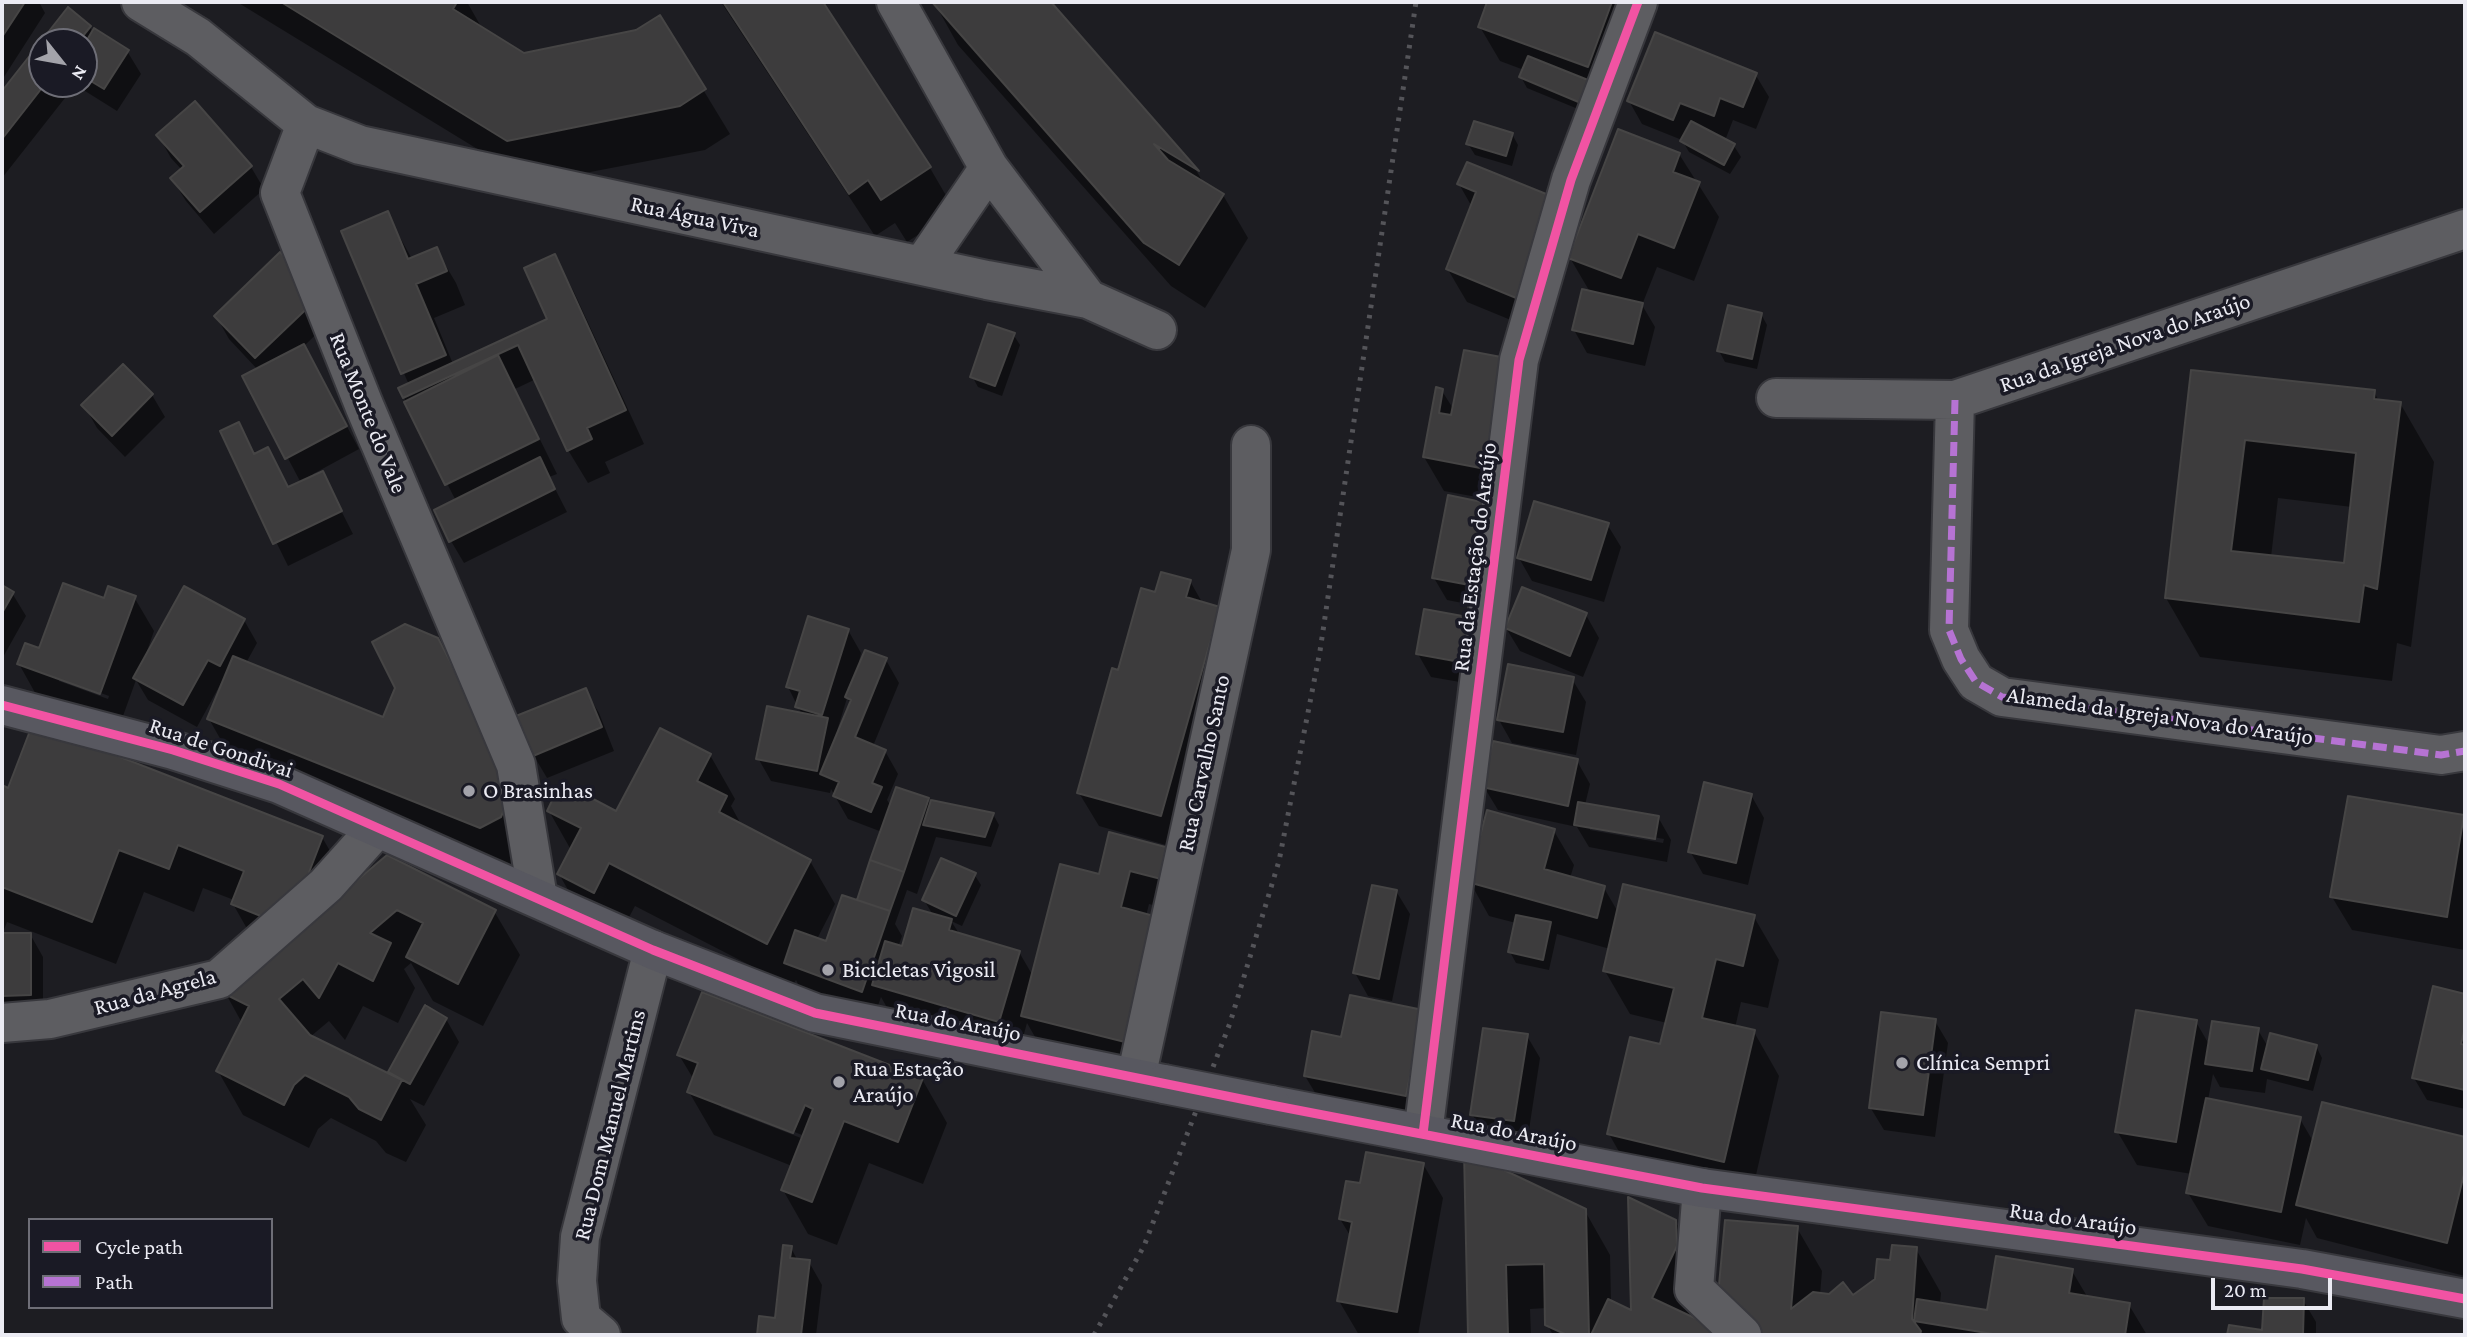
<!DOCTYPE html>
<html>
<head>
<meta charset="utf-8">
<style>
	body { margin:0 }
	#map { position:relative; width:2467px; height:1337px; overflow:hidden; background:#1d1d22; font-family:"Crimson Pro",serif }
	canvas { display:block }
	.frame { position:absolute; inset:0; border:4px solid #ebebf3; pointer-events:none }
	.legend { position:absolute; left:28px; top:1218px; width:245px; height:91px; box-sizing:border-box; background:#1a1a25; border:2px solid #6e6e77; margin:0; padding:9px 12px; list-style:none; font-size:21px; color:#ebebf3 }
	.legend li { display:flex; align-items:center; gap:14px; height:35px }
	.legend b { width:35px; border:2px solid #6e6e77 }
	.north { position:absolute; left:28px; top:28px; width:70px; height:70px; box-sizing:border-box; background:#1a1a25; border:2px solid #6e6e77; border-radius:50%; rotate:121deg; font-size:19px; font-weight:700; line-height:28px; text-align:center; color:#ebebf3 }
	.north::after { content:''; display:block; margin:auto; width:24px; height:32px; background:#a3a3aa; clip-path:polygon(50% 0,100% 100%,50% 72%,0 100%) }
	.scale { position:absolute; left:2211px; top:1278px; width:121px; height:32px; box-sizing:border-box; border:4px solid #ebebf3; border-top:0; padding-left:9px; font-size:21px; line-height:24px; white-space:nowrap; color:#ebebf3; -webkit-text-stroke:5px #1a1a25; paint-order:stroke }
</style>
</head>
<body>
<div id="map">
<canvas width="2467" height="1337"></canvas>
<div class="frame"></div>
<ul class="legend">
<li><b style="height:9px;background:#f153a3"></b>Cycle path</li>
<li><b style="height:9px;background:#b673d3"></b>Path</li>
</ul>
<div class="north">N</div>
<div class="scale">20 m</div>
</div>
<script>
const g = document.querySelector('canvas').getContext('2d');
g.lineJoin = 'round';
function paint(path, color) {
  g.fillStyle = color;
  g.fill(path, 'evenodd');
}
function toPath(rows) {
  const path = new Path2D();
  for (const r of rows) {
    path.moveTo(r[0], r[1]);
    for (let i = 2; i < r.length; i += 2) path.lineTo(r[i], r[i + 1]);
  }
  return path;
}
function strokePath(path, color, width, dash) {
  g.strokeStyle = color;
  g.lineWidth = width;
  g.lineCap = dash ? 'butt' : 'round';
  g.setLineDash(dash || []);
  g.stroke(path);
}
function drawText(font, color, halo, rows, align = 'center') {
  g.font = font + ' "Crimson Pro",serif';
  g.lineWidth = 7;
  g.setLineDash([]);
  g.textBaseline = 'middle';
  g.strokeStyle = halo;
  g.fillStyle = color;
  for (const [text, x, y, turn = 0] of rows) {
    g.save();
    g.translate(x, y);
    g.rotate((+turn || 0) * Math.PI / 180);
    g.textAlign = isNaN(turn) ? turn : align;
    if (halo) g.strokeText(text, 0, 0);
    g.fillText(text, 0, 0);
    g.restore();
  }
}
paint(toPath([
	[2,2,39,2,45,13,2,80],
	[237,2,467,2,483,30,524,55,636,32,659,17,730,134,705,150,533,183],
	[721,2,821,2,930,168,955,211,907,242,895,223,875,236],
	[934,2,1048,2,1196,170,1204,184,1223,195,1248,238,1205,308,1171,286,958,45],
	[1489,2,1643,2,1595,116,1527,88,1521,77,1524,70,1500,61,1480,27],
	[90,27,93,33,127,51,141,74,117,111,85,91,81,84,84,84,84,42,43,42],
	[42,43,42,84,76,84,2,178,2,94],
	[1755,74,1769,97,1756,129,1733,120,1726,138,1720,135,1719,137,1734,146,1741,157,1730,174,1689,152,1682,140,1642,124,1629,101],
	[1512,134,1518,145,1512,166,1475,155,1468,144],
	[158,135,251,167,264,189,214,234,186,201,172,179,182,170,171,158],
	[1679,154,1719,217,1694,281,1657,267,1642,305,1655,327,1645,366,1587,353,1574,330,1590,292,1570,258,1540,332,1467,302,1447,268,1472,207,1459,184,1559,202,1579,236],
	[387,214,412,259,436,249,456,283,465,305,434,318,453,364,549,320,554,256,573,290,644,444,605,462,610,473,588,483,568,450,536,379,515,389,557,474,549,477,567,512,464,563,451,541,456,501,406,403,401,389,409,385,343,232],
	[280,255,332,319,304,346,359,449,313,474,314,477,322,473,353,534,288,566,222,432,238,424,255,455,268,449,289,489,301,483,245,377,258,370,229,339,216,316],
	[1761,314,1767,325,1757,369,1725,362,1719,351],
	[1013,334,1020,345,1002,396,978,387,972,376],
	[1516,362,1535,396,1515,504,1444,491,1424,457,1442,391,1454,410],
	[2192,372,2374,392,2379,401,2400,403,2434,462,2411,647,2397,643,2392,681,2200,657,2166,598],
	[2278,498,2352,507,2345,565,2271,557],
	[152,395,165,417,125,457,97,428,84,405],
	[1450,497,1493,609,1447,600,1434,578],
	[1607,524,1621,547,1604,602,1532,581,1519,558],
	[1190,581,1203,604,1218,608,1180,849,1099,826,1079,793,1120,672,1157,594],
	[2,587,12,593,26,616,2,659],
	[134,597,154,631,146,654,244,620,257,643,246,663,384,719,397,688,437,639,463,684,525,860,506,871,234,763,209,719,223,684,221,683,197,727,148,700,136,680,119,727,38,698,19,664,105,600],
	[59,678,109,696,108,699,59,681],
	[1586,615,1599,638,1583,677,1520,651,1506,628],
	[848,630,861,653,859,662,886,660,899,683,873,746,885,751,898,774,887,800,891,806,928,800,931,805,993,814,999,825,991,847,936,837,917,894,907,890,895,924,902,936,898,947,903,949,933,915,924,900,974,874,981,885,962,926,951,921,960,935,1019,952,1033,976,1100,876,1170,850,1184,913,1149,904,1146,916,1148,1076,1042,1049,1027,1023,1018,1055,893,1018,881,997,875,1014,822,995,820,993,799,986,796,980,792,987,635,906,619,936,584,918,559,874,571,850,549,811,617,814,710,755,735,799,731,806,742,826,810,861,835,904,817,939,828,943,858,902,882,832,848,819,831,789,830,793,771,781,758,758,802,715,788,687],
	[847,698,851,705,840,732,837,731],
	[1491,644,1483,686,1431,677,1418,654],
	[1572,679,1586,702,1576,755,1512,743,1499,720],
	[585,690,599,713,614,751,547,778,534,756,518,717],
	[1577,761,1590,784,1585,805,1658,817,1671,840,1667,862,1589,847,1577,827,1498,810,1484,787],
	[1590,826,1664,839,1663,843,1590,830],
	[2,787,322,837,347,881,342,895,494,911,520,955,483,1026,433,1001,411,963,404,969,415,988,398,1023,363,1006,345,1040,329,1021,310,1037,393,1078,390,1072,446,1019,459,1042,424,1106,410,1099,426,1125,406,1162,386,1153,376,1141,331,1118,318,1129,309,1148,243,1115,218,1071,242,1023,226,994,258,948,233,904,234,900,203,888,194,912,144,892,116,964,7,922,2,935,30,934,43,957,43,1018,2,1018],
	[1751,795,1764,818,1748,885,1703,874,1690,851],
	[2463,817,2465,820,2465,950,2352,930,2332,897],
	[1554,831,1574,865,1570,878,1604,888,1618,912,1754,917,1779,960,1768,1008,1741,1002,1735,1028,1754,1032,1779,1076,1749,1205,1634,1178,1609,1134,1662,1046,1667,1023,1630,1014,1605,971,1610,949,1557,934,1549,970,1516,963,1510,952,1516,923,1489,916,1470,882],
	[1396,891,1410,914,1392,1001,1368,996,1355,973],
	[2434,988,2465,995,2465,1109,2427,1100,2414,1078],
	[1422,1012,1425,1129,1325,1109,1305,1076,1342,1039],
	[1935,1021,1948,1043,1935,1137,1884,1130,1870,1107],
	[2196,1022,2210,1046,2258,1030,2268,1047,2316,1046,2322,1058,2313,1091,2267,1079,2265,1093,2220,1087,2213,1074,2208,1100,2300,1119,2314,1143,2324,1104,2465,1138,2465,1276,2317,1238,2306,1218,2300,1245,2208,1226,2188,1193,2192,1174,2137,1165,2117,1131],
	[1527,1036,1540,1058,1527,1143,1485,1137,1472,1114],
	[679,1055,922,1079,947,1123,923,1184,869,1163,837,1245,808,1234,783,1190,792,1166,714,1135,689,1092,694,1080],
	[721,1103,802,1135,801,1138,721,1107],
	[1466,1154,1585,1211,1610,1255,1611,1302,1633,1312,1675,1221,1701,1265,1701,1291,1688,1317,1727,1335,1553,1335,1547,1324,1547,1308,1530,1309,1531,1335,1470,1335],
	[1423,1164,1443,1198,1418,1335,1359,1335,1339,1301,1351,1237,1340,1219,1361,1185],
	[1797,1228,1822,1271,1820,1295,1853,1298,1877,1279,1892,1261,1916,1249,1941,1293,1940,1304,1988,1312,2072,1271,2088,1298,2129,1305,2147,1335,1751,1335],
	[791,1248,798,1261,809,1262,822,1285,816,1335,759,1335,761,1318,777,1320],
	[2303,1300,2316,1322,2316,1335,2229,1335,2230,1327,2264,1332]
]), '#0007');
const building = toPath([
	[2,2,25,2,2,37,2,2],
	[281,2,457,2,453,9,524,53,636,30,660,15,706,89,680,106,507,141,281,2],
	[723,2,823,2,931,167,881,200,868,180,849,194,723,2],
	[932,2,1051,2,1199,171,1154,144,1168,160,1224,194,1179,265,1144,243,932,2],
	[1487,2,1612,2,1588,67,1478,27,1487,2],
	[68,7,91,26,78,42,42,42,42,84,45,84,2,139,2,91,68,7],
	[94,28,129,50,104,89,84,77,84,45,94,28],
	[1655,32,1757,73,1743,107,1720,98,1714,116,1680,103,1673,120,1627,101,1655,32],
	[1528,56,1598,84,1588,106,1519,77,1528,56],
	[195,101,252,166,200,212,170,178,184,166,156,135,195,101],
	[1474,121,1513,133,1506,156,1466,144,1474,121],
	[1691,121,1735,144,1724,165,1680,141,1691,121],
	[1618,129,1680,153,1673,172,1700,182,1674,248,1638,234,1621,278,1568,258,1618,129],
	[1467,162,1561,200,1521,300,1446,269,1476,192,1457,184,1467,162],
	[388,211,408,259,437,247,447,271,416,284,446,355,401,374,341,231,388,211],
	[280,252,321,295,255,358,214,316,280,252],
	[555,254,626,410,587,428,592,439,567,451,518,345,403,398,398,388,547,319,524,268,555,254],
	[1582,289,1643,303,1633,344,1572,330,1582,289],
	[1728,305,1762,313,1752,359,1717,351,1728,305],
	[988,324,1015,333,995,386,970,377,988,324],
	[304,344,347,426,285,459,242,376,304,344],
	[1464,350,1517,360,1496,471,1423,457,1436,387,1443,389,1439,413,1451,415,1464,350],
	[498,355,539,439,445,485,404,402,498,355],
	[123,364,153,394,112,436,81,405,123,364],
	[2191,370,2375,390,2374,399,2401,402,2377,589,2364,585,2359,622,2165,598,2191,370],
	[2245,440,2356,453,2344,563,2231,551,2245,440],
	[239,422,254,454,268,447,288,487,323,471,342,511,273,544,220,431,239,422],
	[540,457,555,489,449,542,434,510,540,457],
	[1448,495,1496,505,1480,587,1432,578,1448,495],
	[1534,501,1609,523,1591,580,1517,558,1534,501],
	[1161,572,1191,580,1186,597,1220,607,1161,816,1077,793,1112,668,1118,670,1141,588,1155,592,1161,572],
	[63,583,104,598,108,586,136,596,100,694,17,664,25,643,39,648,63,583],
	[2,585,14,592,2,613,2,585],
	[184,586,245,619,220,666,208,660,183,705,133,678,184,586],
	[1522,587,1587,613,1570,656,1505,628,1522,587],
	[1424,609,1479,619,1471,664,1416,654,1424,609],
	[808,616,849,629,822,715,795,707,800,691,786,687,808,616],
	[405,624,438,638,514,785,501,817,480,828,207,719,233,656,383,717,395,688,372,642,405,624],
	[865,650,887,658,855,737,886,750,872,783,882,787,871,812,833,796,839,782,820,774,851,700,845,697,865,650],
	[1508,664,1574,677,1563,732,1497,720,1508,664],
	[586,688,602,727,533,756,516,716,586,688],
	[767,706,828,718,817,771,756,759,767,706],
	[33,723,323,836,288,927,231,904,244,871,178,845,169,869,119,850,92,922,2,887,2,785,8,788,33,723],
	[660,728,711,754,697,781,727,796,719,812,811,860,767,944,609,863,594,893,557,874,581,828,547,811,561,782,616,811,660,728],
	[1493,741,1578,759,1568,806,1482,787,1493,741],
	[1704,782,1752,794,1736,863,1688,852,1704,782],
	[896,787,929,798,904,872,870,860,896,787],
	[2348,796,2464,815,2447,917,2330,897,2348,796],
	[931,800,994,813,985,837,923,825,931,800],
	[1578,802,1659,816,1655,839,1574,825,1578,802],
	[1487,810,1555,829,1544,869,1605,886,1597,918,1468,882,1487,810],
	[1109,832,1173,849,1165,880,1130,871,1121,907,1161,918,1129,1043,1021,1016,1060,864,1099,874,1109,832],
	[387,855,496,910,458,984,406,957,423,923,397,910,370,933,391,943,373,981,338,963,319,998,303,979,279,999,310,1035,402,1080,381,1120,359,1109,349,1097,305,1075,294,1085,284,1105,216,1071,249,1006,223,993,387,855],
	[941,858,976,873,956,916,922,900,941,858],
	[870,860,904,872,890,911,857,900,870,860],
	[1623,884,1755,915,1743,966,1716,959,1702,1018,1755,1030,1724,1162,1607,1134,1630,1037,1660,1044,1674,988,1603,971,1623,884],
	[1372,885,1397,890,1379,979,1353,973,1372,885],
	[842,895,890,911,862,992,784,963,795,930,826,941,842,895],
	[913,908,952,919,949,930,1020,951,999,1022,872,985,885,941,902,946,913,908],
	[1516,915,1551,922,1543,960,1508,952,1516,915],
	[2,933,31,933,31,995,2,996,2,933],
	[2433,986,2465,994,2465,1027,2461,1044,2465,1045,2465,1090,2412,1078,2433,986],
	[702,992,923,1078,898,1142,844,1121,812,1202,781,1190,813,1109,805,1105,793,1133,687,1092,698,1063,677,1055,702,992],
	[1350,995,1423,1010,1406,1096,1304,1076,1312,1031,1341,1037,1350,995],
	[425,1005,447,1018,410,1084,388,1072,425,1005],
	[2136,1010,2197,1020,2176,1142,2115,1132,2136,1010],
	[1881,1012,1936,1019,1923,1115,1869,1108,1881,1012],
	[2212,1021,2259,1028,2252,1071,2205,1064,2212,1021],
	[1483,1028,1528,1034,1514,1121,1470,1115,1483,1028],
	[2270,1033,2317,1045,2308,1080,2261,1069,2270,1033],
	[2206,1098,2301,1117,2281,1212,2186,1193,2206,1098],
	[2322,1102,2465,1137,2465,1170,2447,1243,2296,1205,2322,1102],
	[1464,1151,1586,1209,1589,1335,1567,1335,1545,1325,1544,1264,1506,1265,1508,1335,1468,1335,1464,1151],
	[1366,1152,1424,1163,1397,1312,1337,1301,1352,1222,1339,1219,1346,1181,1360,1183,1366,1152],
	[1628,1197,1676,1220,1677,1246,1652,1298,1731,1335,1591,1335,1608,1299,1631,1310,1628,1197],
	[1725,1220,1798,1226,1791,1309,1813,1292,1829,1294,1843,1282,1853,1295,1875,1279,1877,1259,1890,1260,1892,1245,1917,1247,1912,1319,1921,1331,1920,1335,1759,1335,1719,1285,1725,1220],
	[783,1245,792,1246,790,1258,810,1260,801,1335,757,1335,759,1316,775,1318,783,1245],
	[1996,1256,2073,1269,2069,1293,2130,1303,2125,1335,1999,1335,1914,1321,1917,1299,1987,1310,1996,1256],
	[2264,1298,2304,1298,2303,1335,2227,1335,2229,1325,2262,1330,2264,1298]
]);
paint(building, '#3d3c3d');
strokePath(building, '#464545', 2);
const minor = toPath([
	[141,2,198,37,306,124,360,145,987,280,1088,299],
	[896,2,989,168,1088,299,1157,330],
	[306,124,280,193,364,405,516,765,538,898],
	[922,266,989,168],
	[1776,398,1955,400,2465,229],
	[1955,400,1949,630,1961,659,1976,682,2002,697,2441,755,2465,751],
	[2,1023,50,1019,219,979,326,885,377,828],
	[1136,1078,1251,550,1251,445],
	[1423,1134,1519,360,1571,180,1638,2],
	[1702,1188,1694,1289,1742,1335],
	[601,1335,581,1318,577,1281,580,1237,653,950]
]);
const major = toPath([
	[2,705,173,750,279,784,653,950,815,1013,1164,1084],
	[1271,1105,1702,1188,2302,1269,2465,1299]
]);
strokePath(minor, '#38383d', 42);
strokePath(major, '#38383d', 42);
strokePath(minor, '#5d5d61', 38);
strokePath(major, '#585860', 38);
strokePath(toPath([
	[1094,1335,1144,1246,1230,1023,1279,861,1320,651,1416,2]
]), '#545459', 5, [3.5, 7]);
const majorBridge = toPath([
	[1164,1084,1271,1105]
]);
strokePath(majorBridge, '#38383d', 42, []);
strokePath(majorBridge, '#585860', 38);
strokePath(toPath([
	[1955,400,1949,630,1961,659,1976,682,2002,697,2441,755,2465,751]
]), '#b673d3', 7, [14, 7]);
strokePath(toPath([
	[2,705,173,750,279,784,653,950,815,1013,1271,1105,1702,1188,2302,1269,2465,1299],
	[1423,1134,1519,360,1571,180,1638,2]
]), '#f153a3', 9);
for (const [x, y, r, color] of [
	[469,791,7,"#a3a3aa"],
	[828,970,7,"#a3a3aa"],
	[1902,1063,7,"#a3a3aa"],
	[839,1082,7,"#a3a3aa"]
]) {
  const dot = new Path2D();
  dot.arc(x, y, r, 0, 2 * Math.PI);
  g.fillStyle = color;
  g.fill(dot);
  strokePath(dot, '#1a1a25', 2.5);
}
drawText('23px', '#ebebf3', '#1a1a25', [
	["Rua Água Viva",695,217,12],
	["Rua da Igreja Nova do Araújo",2125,343,-19],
	["Rua Monte do Vale",368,413,68],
	["Rua da Estação do Araújo",1475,557,-83],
	["Alameda da Igreja Nova do Araújo",2160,716,8],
	["Rua de Gondivai",221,748,18],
	["Rua Carvalho Santo",1204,763,-78],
	["Rua da Agrela",155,992,-15],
	["Rua do Araújo",958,1022,11],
	["Rua Dom Manuel Martins",610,1125,-76],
	["Rua do Araújo",1514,1132,11],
	["Rua do Araújo",2073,1219,8]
]);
drawText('23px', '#ebebf3', '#1a1a25', [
	["O Brasinhas",483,791],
	["Bicicletas Vigosil",842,970],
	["Clínica Sempri",1916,1063],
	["Rua Estação",853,1069],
	["Araújo",853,1095]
], 'left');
</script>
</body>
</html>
